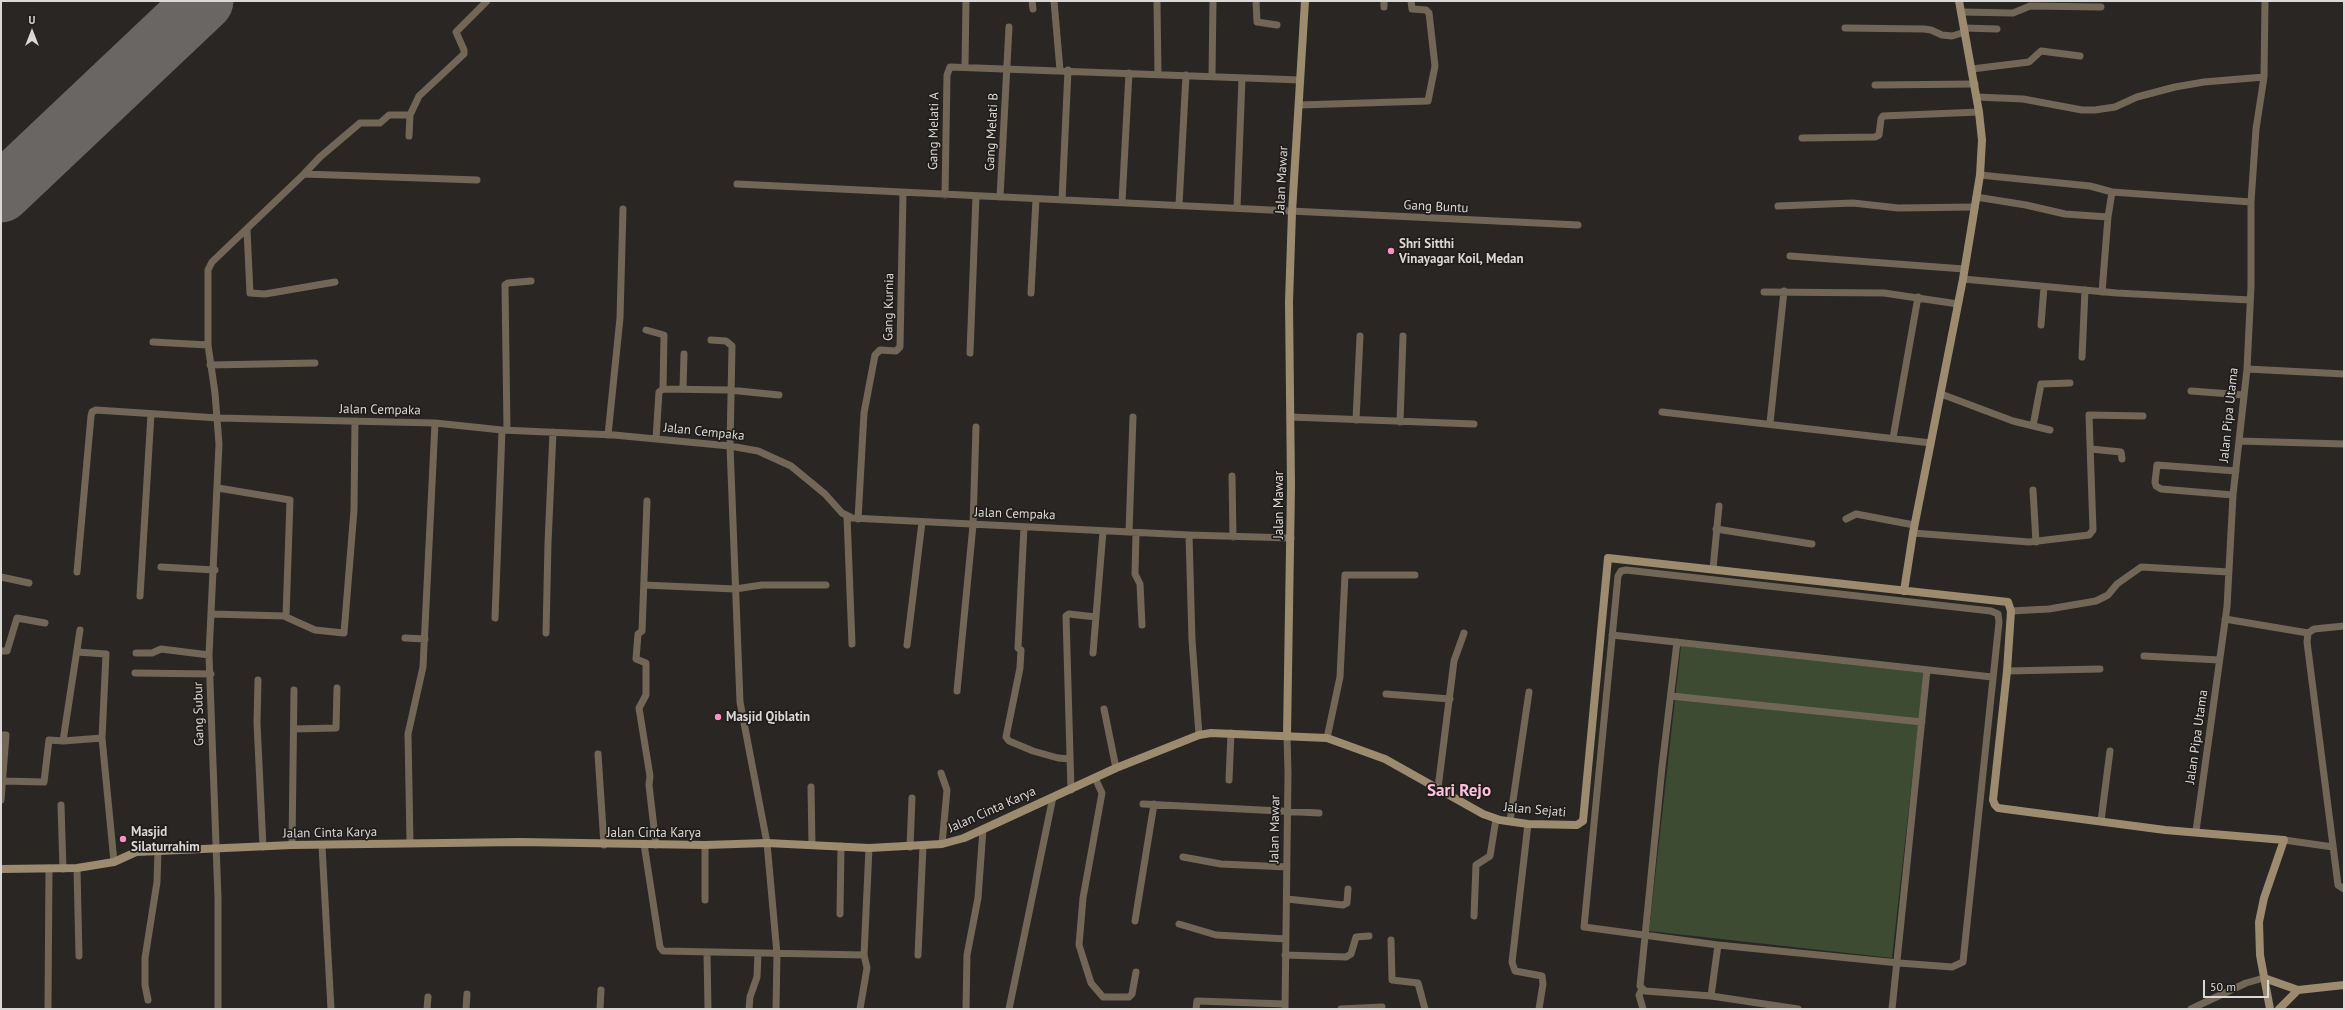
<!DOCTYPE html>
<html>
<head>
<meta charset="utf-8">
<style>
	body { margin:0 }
	#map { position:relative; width:2345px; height:1010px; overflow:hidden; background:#2a2624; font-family:"PT Sans",sans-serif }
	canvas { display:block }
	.frame { position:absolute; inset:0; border:2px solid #dbd9d7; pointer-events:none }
	.north { position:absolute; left:12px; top:12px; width:40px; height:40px; -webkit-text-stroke:3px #201d1a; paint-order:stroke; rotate:0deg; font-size:11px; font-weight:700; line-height:16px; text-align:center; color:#dbd9d7 }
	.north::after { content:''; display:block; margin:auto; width:14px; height:18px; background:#dbd9d7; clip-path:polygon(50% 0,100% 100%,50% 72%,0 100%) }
	.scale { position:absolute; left:2203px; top:980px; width:66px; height:18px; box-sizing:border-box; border:2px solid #dbd9d7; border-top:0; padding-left:5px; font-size:12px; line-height:14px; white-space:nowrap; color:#dbd9d7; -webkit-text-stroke:3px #201d1a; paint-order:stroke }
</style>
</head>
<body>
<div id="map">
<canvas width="2345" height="1010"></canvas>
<div class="frame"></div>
<div class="north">U</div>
<div class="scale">50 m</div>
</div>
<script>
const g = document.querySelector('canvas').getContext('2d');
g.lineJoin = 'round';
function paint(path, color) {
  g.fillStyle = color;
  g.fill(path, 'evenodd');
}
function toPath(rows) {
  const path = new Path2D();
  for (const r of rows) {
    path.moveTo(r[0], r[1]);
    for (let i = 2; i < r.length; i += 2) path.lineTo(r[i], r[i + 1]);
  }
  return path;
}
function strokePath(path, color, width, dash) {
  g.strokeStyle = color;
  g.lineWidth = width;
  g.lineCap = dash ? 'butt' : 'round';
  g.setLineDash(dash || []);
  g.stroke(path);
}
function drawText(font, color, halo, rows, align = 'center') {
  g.font = font + ' "PT Sans",sans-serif';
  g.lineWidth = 3.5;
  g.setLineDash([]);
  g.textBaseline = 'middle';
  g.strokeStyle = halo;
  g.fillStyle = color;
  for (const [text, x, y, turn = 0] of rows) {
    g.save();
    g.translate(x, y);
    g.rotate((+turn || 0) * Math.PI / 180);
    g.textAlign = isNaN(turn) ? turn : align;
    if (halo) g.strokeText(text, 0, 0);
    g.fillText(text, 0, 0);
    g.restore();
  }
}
paint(toPath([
	[1681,646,1924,673,1892,958,1649,931]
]), '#3d4b33');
strokePath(toPath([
	[1,193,204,1]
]), '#6a6664', 59);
strokePath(toPath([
	[1032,1,1033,9],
	[1054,1,1060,70],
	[1157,1,1158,74],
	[1256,1,1257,22,1277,25],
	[1384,1,1384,7],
	[1961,12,2013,13,2030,6,2101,7],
	[1845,28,1924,29,1931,30,1942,35,1952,36,1965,32],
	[1964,28,1997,29],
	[965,66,966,1],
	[1972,69,2029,62,2041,51,2080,56],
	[1212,76,1213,1],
	[1875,85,1975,84],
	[1977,97,2023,99,2082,110,2095,110,2115,107,2137,97,2175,87,2204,82,2264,77],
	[1299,105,1428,101,1435,66,1429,13,1426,10,1412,9,1411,1],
	[409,136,410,115],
	[1802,138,1875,137,1879,135,1881,119,1883,116,1979,112],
	[304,174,320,157,360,123,380,123,389,115,410,115,419,96,464,54,464,50,456,32,487,1],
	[1980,175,2090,186,2112,192,2251,202],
	[737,184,1578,225],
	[945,195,947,75,950,67,1300,80],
	[1000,197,1009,27],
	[1976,197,2026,205,2065,214,2108,217,2112,192],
	[1062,200,1068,70],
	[1122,202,1129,73],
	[1179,205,1186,75],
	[1778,206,1853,203,1898,208,1975,207],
	[1237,208,1242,78],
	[247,230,250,293,265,294,335,282],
	[1790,256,1964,269],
	[1963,279,2117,293,2250,300],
	[1764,292,1884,293,1958,304],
	[2102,292,2108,217],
	[1031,293,1036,199],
	[2041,325,2044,287],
	[646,330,664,335,663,389,729,390,779,395],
	[711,340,726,341,732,346,730,446,740,702,767,843,777,954,776,1009],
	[153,342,208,345],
	[970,353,976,196],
	[2082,357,2085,290],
	[210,365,315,363],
	[2247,369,2344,374],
	[683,388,684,354],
	[2191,391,2244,395],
	[1941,394,2013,421,2050,430],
	[1662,412,1931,443],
	[1290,417,1474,424],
	[1356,420,1360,336],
	[1400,422,1403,336],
	[1770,423,1784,291],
	[2033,426,2041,384,2070,383],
	[507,430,505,285,508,283,531,281],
	[608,435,620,318,623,209],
	[1893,438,1918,297],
	[656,439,659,392,663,389],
	[2239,441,2344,444],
	[2091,449,2121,452,2122,459],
	[1232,476,1233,537],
	[218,488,290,500,286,617,315,630,344,633,354,510,355,421],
	[2033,490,2036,542],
	[2233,495,2161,489,2156,486,2155,482,2157,465,2236,471],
	[647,501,642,631,638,634,636,659,646,663,646,695,639,708,650,776,649,785,656,845],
	[847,516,852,644],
	[858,519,864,413,875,355,880,350,896,351,900,347,903,193],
	[1846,519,1856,514,1914,525],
	[1024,527,1018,648,1021,650,1020,668,1006,737,1009,741,1033,751,1058,758,1070,759],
	[1716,529,1812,544],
	[1129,532,1133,417],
	[1136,533,1135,574,1140,584,1142,625],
	[1913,533,2029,542,2089,535,2093,530,2089,415,2143,416],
	[1189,535,1192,640,1199,735],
	[161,567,215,570],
	[1713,569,1719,506],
	[1626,570,1991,611,1998,614,1999,622,1963,962,1952,967,1899,963,1718,945,1584,927,1618,576,1621,571,1626,570],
	[77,572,91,416,92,412,96,410,218,418,435,423,502,430,614,435,730,446,758,451,791,466,825,494,842,513,852,518,1189,535,1291,538],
	[1,577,29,583],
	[644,585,735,589,762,585,826,585],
	[140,596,151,414],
	[2011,611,2049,609,2096,601,2108,595,2117,584,2141,567,2229,572],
	[211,614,285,616],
	[495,618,502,430],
	[2225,619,2308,633],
	[546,633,548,543,553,432],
	[2308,633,2307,642,2338,885,2344,889],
	[2308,633,2314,629,2344,626],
	[1612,635,1992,677],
	[405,638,425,639],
	[1677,642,1662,767,1640,986,1645,991,1711,996,1798,1009],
	[907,645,922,522],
	[1,651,7,651,17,618,45,623],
	[77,652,106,654,102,738,114,862],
	[136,653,152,653,161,649,209,655],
	[1093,653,1103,531],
	[2144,656,2219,660],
	[2007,671,2100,669],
	[135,673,211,674],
	[258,680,257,723,263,847],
	[957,691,973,525,976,427],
	[1386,694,1450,699],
	[1671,696,1922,722],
	[1104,709,1116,768],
	[294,729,336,728,337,688],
	[1,735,6,735,1,800],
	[1327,738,1340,677,1345,575,1415,575],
	[63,741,80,630],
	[598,754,604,845],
	[941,773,947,790,942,844],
	[1095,778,1102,793,1083,898,1079,945,1091,983,1103,997,1129,997,1132,994,1136,972],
	[1229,780,1231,733],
	[3,781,44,782,49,740,63,741,102,738],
	[811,787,812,845],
	[1438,788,1454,661,1464,633],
	[1071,790,1066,616,1069,614,1096,617],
	[1143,804,1319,813],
	[61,805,63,869],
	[1510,821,1529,692],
	[2101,821,2110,751],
	[1528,824,1512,962,1515,971,1542,976,1543,984,1539,1009],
	[2196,831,2227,607,2233,495,2247,369,2251,287,2251,202,2256,129,2264,77,2265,1],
	[2284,840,2333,847],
	[410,843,408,734,423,667,435,423],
	[644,844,660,947,663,951,864,955],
	[292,845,294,690],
	[322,846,331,1009],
	[910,847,912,798],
	[1183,857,1221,864,1287,867],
	[77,868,79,956],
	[1287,899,1343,905,1347,903,1348,889],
	[705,900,705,845],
	[840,914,841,846],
	[1474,916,1476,865,1490,856,1496,819],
	[1135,921,1154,804],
	[1179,924,1216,935,1286,939],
	[1391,940,1392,980,1418,983,1425,1009],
	[707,953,708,1009],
	[918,955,923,846],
	[1285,955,1346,957,1351,954,1356,937,1369,936],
	[1642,989,1639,995,1643,1009],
	[1711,996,1718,945],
	[148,1000,145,985,145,958,157,882,158,850],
	[48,1009,49,868],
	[218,1009,218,898,209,655,219,444,215,393,208,345,208,270,212,262,304,174,477,180],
	[427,1009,428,997],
	[466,1009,467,994],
	[600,1009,601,990],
	[749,1009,750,997,757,977,758,953],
	[860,1009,867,968,864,955,869,848],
	[966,1009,967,955,978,898,983,829],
	[1009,1009,1053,797],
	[1196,1009,1197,1001,1285,1004],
	[1285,1009,1288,773,1287,735],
	[1341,1009,1382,1007],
	[1892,1009,1927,670],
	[2191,1009,2246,983,2264,978]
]), '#726756', 7);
strokePath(toPath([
	[1904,591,1913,533,1963,279,1980,175,1982,140,1979,112,1959,1],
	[1287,735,1291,486,1289,302,1292,212,1305,1],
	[1,869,77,868,114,862,136,852,292,845,520,842,705,845,767,843,869,848,942,844,964,838,1116,768,1199,735,1211,733,1327,738,1385,759,1483,814,1500,820,1528,824,1577,825,1583,821,1608,558,2008,602,2011,611,2007,671,1993,800,1995,805,1998,808,2165,830,2284,840,2264,898,2259,922,2260,955,2270,1009],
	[2264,978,2298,990],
	[2279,1009,2298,990,2344,985]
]), '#9c8b6f', 8);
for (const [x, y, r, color] of [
	[1391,251,4,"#fb8fc4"],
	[718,717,4,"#fb8fc4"],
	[123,839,4,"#fb8fc4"]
]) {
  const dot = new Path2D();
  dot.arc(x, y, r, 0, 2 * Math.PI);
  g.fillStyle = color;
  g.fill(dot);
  strokePath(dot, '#201d1a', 1.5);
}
drawText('13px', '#dbd9d7', '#201d1a', [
	["Gang Melati A",934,131,-89],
	["Gang Melati B",992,132,-87],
	["Jalan Mawar",1282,180,-87],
	["Gang Buntu",1436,207,3],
	["Gang Kurnia",889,307,-89],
	["Jalan Cempaka",380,410,1],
	["Jalan Pipa Utama",2229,415,-84],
	["Jalan Cempaka",704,432,6],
	["Jalan Mawar",1279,505,-90],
	["Jalan Cempaka",1015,514,2],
	["Gang Subur",199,714,-91],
	["Jalan Pipa Utama",2197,737,-82],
	["Jalan Cinta Karya",992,810,-24],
	["Jalan Sejati",1535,810,5],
	["Jalan Mawar",1275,829,-89],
	["Jalan Cinta Karya",330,833,-1],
	["Jalan Cinta Karya",654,833]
]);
drawText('bold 13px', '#dbd9d7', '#201d1a', [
	["Shri Sitthi",1399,244],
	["Vinayagar Koil, Medan",1399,259],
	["Masjid Qiblatin",726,717],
	["Masjid",131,832],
	["Silaturrahim",131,847]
], 'left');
drawText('bold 17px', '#fec0dc', '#201d1a', [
	["Sari Rejo",1459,791]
]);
</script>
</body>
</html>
